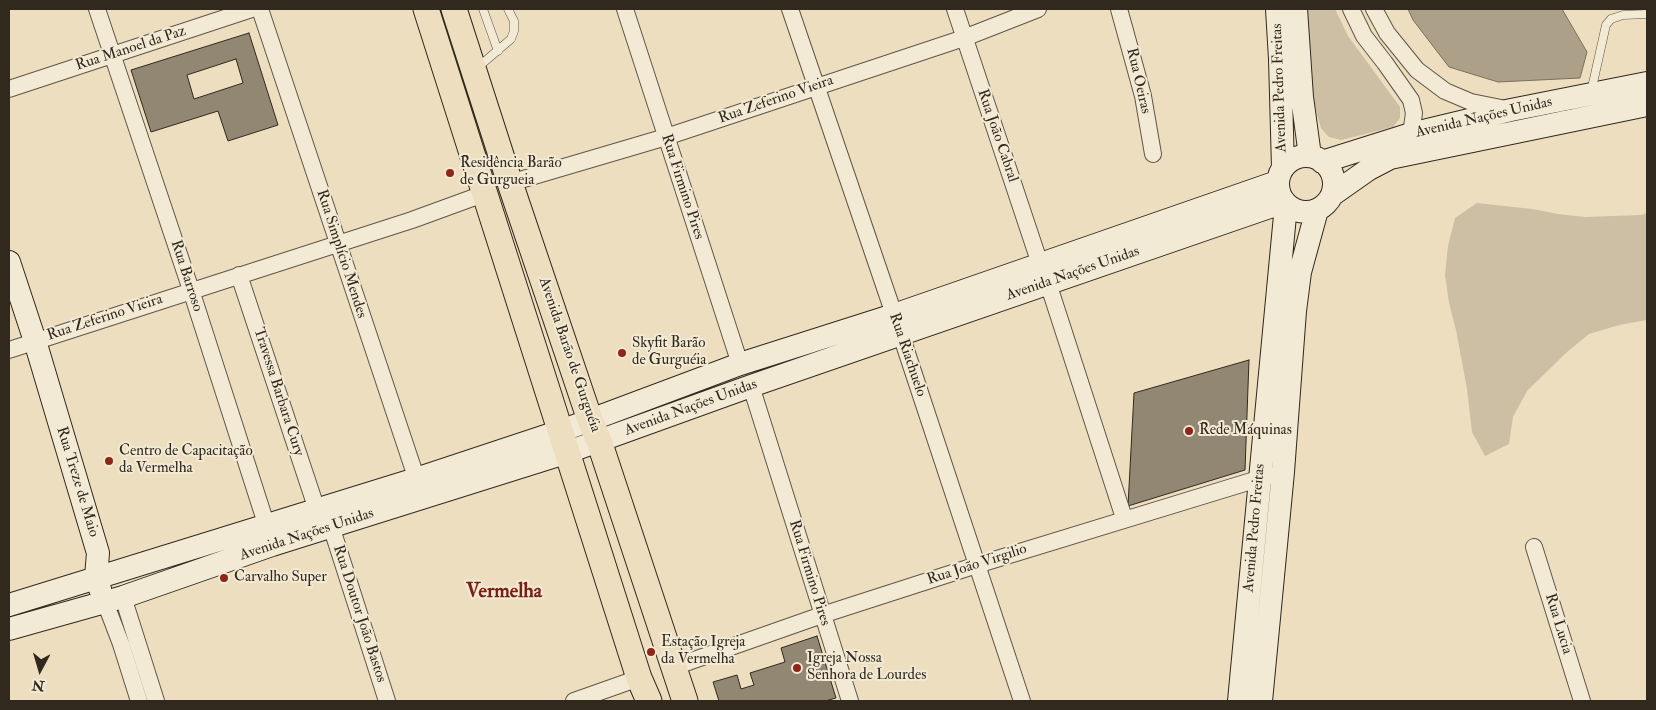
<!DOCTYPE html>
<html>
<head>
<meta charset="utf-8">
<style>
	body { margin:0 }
	#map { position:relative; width:1656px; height:710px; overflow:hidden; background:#ecdebf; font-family:"IM FELL Double Pica",serif }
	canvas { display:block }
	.frame { position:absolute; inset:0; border:10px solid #31291e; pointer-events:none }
	.north { position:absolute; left:15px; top:645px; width:50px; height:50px; -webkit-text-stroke:4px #f3ead5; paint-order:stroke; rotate:186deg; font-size:14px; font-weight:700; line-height:20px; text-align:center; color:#31291e }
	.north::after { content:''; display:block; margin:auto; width:18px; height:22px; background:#31291e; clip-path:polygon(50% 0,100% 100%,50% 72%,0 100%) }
</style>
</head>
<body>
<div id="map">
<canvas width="1656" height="710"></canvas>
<div class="frame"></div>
<div class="north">N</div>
</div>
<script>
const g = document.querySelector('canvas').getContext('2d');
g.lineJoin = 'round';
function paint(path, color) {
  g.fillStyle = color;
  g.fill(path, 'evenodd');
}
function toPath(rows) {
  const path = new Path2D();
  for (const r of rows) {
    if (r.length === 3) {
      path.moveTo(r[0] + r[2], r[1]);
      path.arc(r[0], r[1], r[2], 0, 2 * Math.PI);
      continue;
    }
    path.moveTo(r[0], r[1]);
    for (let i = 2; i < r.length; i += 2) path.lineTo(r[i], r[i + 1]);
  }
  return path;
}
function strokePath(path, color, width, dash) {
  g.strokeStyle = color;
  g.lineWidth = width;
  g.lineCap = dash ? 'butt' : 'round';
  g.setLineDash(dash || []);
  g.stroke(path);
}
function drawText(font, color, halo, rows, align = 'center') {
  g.font = font + ' "IM FELL Double Pica",serif';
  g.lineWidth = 4;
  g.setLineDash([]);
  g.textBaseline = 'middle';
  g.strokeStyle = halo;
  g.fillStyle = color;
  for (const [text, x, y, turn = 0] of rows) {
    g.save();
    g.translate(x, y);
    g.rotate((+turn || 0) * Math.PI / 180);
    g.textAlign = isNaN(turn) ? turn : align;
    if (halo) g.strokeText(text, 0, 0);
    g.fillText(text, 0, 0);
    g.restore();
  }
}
paint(toPath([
	[1307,9,1335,9,1348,36,1400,107,1400,118,1393,127,1341,140,1329,137,1325,133,1321,128,1312,98],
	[1477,203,1532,209,1558,214,1585,217,1641,215,1647,213,1647,320,1619,325,1589,334,1567,352,1527,391,1513,417,1509,444,1485,456,1472,432,1467,389,1456,330,1449,303,1445,275,1448,246,1455,218]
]), '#ccbfa4');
const water = toPath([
	[1408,9,1562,9,1587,52,1580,78,1498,82,1449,67,1413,20,1408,9]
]);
paint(water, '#aca088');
strokePath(water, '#7b705e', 1);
const building = toPath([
	[249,33,278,125,228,141,218,111,151,132,131,70,249,33],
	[236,59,243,83,194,99,187,75,236,59],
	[1249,360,1245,470,1128,506,1134,393,1249,360],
	[817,636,836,698,825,701,719,701,713,682,737,675,741,689,754,685,750,673,785,662,781,648,817,636]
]);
paint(building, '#928772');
strokePath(building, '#31291e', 1);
const lane = toPath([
	[483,9,498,51],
	[477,68,511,39,514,31,514,21,508,9],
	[1591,92,1606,25,1611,19,1623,15,1647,14]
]);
const street = toPath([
	[97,9,191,290,270,536],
	[260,9,420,489],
	[625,9,740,364],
	[790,9,901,335,1022,701],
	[955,9,1040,264],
	[1119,9,1143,96,1153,154],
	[1351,9,1364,36,1385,63,1411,100,1414,113,1411,134],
	[1374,9,1387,33,1417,70,1445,91,1471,102,1506,109],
	[9,89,252,9],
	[510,183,666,137,964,38,1038,9],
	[239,275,317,510],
	[1048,283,1124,518],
	[9,350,412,220,486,193],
	[751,386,850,701],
	[331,526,387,701],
	[1534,547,1582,701],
	[123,597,156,701],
	[105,602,121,644,139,701],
	[674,667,822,615,977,565,1271,475],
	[574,701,639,678]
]);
const secondary = toPath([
	[1277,9,1280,59,1283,168],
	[1296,9,1302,97,1310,156],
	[1306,184,28],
	[1322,162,1411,134,1511,110,1647,83],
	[1332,195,1369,169,1390,158,1647,105],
	[9,262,35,341,98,553,96,577,100,589],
	[9,605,416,479,561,431,740,364,894,315,1277,182],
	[9,629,123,597,272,545,568,452,751,386,1284,202],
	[1239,701,1286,205],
	[1261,701,1283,472,1295,311,1300,272,1317,210]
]);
const primary = toPath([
	[426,9,639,678,649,701],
	[454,9,510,183,590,420,599,441,685,701]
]);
strokePath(lane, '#605646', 9);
strokePath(street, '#605646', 18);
strokePath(secondary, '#31291e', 24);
strokePath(primary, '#31291e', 27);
strokePath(lane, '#f3ead5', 8);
strokePath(street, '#f3ead5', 16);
strokePath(secondary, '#f3ead5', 22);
strokePath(primary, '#ecdebf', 25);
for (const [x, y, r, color] of [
	[450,173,5,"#8f2418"],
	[622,353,5,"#8f2418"],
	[1189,431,5,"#8f2418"],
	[109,461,5,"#8f2418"],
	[224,578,5,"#8f2418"],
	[651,652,5,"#8f2418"],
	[797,668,5,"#8f2418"]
]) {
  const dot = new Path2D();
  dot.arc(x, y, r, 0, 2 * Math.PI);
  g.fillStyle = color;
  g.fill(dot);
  strokePath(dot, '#f3ead5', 2);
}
drawText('15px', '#31291e', '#f3ead5', [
	["Rua Manoel da Paz",131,49,-18],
	["Rua Oeiras",1138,81,77],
	["Avenida Pedro Freitas",1280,88,-92],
	["Rua Zeferino Vieira",776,100,-19],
	["Avenida Nações Unidas",1484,118,-13],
	["Rua João Cabral",997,136,71],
	["Rua Firmino Pires",682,187,72],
	["Rua Simplício Mendes",341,254,72],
	["Avenida Nações Unidas",1073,274,-19],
	["Rua Barroso",186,276,72],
	["Rua Zeferino Vieira",105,318,-18],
	["Avenida Barão de Gurguéia",569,355,71],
	["Rua Riachuelo",907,355,71],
	["Travessa Barbara Cury",278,392,72],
	["Avenida Nações Unidas",691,408,-20],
	["Rua Treze de Maio",77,482,73],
	["Avenida Pedro Freitas",1255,528,-85],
	["Avenida Nações Unidas",307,535,-18],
	["Rua João Virgilio",977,565,-18],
	["Rua Firmino Pires",809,573,73],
	["Rua Doutor João Bastos",359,614,72],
	["Rua Lucia",1558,624,73]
]);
drawText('15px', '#31291e', '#f3ead5', [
	["Residência Barão",460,164],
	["de Gurgueia",460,181],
	["Skyfit Barão",632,344],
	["de Gurguéia",632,361],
	["Rede Máquinas",1199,431],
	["Centro de Capacitação",119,452],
	["da Vermelha",119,469],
	["Carvalho Super",234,578],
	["Estação Igreja",661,643],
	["da Vermelha",661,660],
	["Igreja Nossa",807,659],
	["Senhora de Lourdes",807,676]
], 'left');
drawText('bold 20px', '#7a1f14', '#f3ead5', [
	["Vermelha",504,593]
]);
</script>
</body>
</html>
